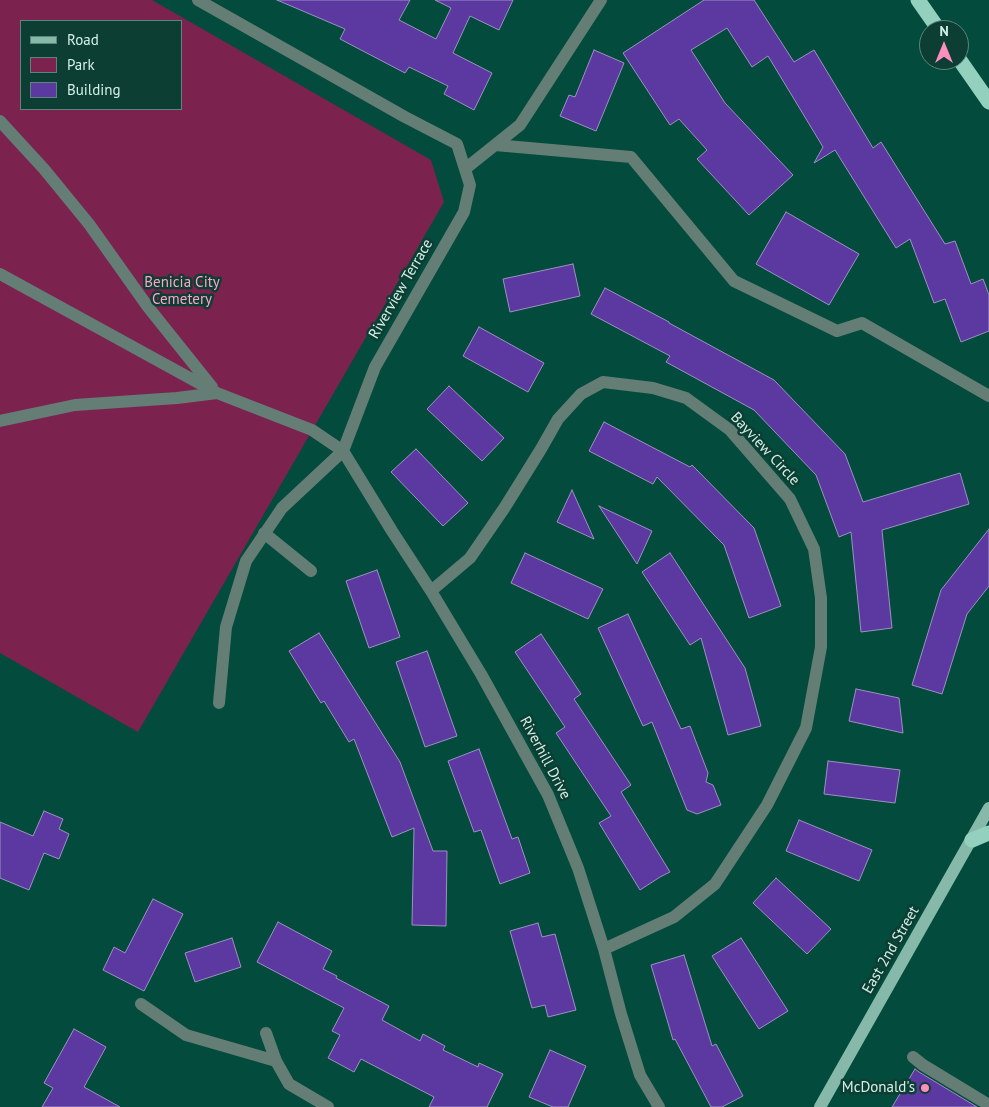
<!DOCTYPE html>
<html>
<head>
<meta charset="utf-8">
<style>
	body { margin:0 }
	#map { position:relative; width:989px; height:1107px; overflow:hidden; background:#034b3c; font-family:"PT Sans",sans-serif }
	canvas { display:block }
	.legend { position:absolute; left:20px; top:20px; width:162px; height:90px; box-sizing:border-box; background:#0d3e33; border:1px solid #5c867b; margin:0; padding:6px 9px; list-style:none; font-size:15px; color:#d3f1e8 }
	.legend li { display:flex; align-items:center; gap:10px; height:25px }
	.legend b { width:25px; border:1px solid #5c867b }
	.north { position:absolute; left:919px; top:20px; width:50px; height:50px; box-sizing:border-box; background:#0d3e33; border:1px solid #5c867b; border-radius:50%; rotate:0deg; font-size:14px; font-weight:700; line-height:20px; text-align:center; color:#d3f1e8 }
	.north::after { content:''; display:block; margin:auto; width:18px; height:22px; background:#fe8ebd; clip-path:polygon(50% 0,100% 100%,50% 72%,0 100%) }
</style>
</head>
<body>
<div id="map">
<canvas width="989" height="1107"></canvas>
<ul class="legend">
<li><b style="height:6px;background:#86b9aa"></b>Road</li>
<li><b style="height:14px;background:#7c224f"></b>Park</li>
<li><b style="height:14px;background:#5c39a1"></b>Building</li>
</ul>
<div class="north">N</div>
</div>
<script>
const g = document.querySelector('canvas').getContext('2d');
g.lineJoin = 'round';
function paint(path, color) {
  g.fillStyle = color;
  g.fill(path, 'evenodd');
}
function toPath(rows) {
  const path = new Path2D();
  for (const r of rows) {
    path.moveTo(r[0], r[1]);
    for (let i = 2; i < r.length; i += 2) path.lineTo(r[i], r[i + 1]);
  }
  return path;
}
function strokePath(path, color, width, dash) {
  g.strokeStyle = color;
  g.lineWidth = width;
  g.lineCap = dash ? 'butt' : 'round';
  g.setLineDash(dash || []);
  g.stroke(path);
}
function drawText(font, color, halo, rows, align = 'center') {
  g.font = font + ' "PT Sans",sans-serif';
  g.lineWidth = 5;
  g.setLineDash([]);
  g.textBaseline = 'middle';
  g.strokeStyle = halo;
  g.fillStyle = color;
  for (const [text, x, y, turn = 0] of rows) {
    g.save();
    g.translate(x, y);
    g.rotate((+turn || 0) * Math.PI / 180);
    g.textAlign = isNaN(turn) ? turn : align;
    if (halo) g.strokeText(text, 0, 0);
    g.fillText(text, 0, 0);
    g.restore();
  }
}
paint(toPath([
	[0,0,152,0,431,160,444,202,138,732,0,653],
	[21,21,181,21,181,109,21,109]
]), '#7c224f');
const building = toPath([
	[277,0,410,0,399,20,436,39,451,8,435,0,513,0,499,30,470,16,453,53,492,73,474,110,444,94,448,86,409,67,405,73,340,39,345,29,277,0],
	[704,0,754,0,794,62,814,50,873,148,881,142,945,244,955,241,971,284,983,279,989,295,989,331,961,342,945,299,934,303,910,239,896,248,835,150,814,163,823,147,768,56,752,67,727,28,691,50,725,103,793,175,749,215,697,159,707,150,679,119,670,125,623,53,704,0],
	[594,50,624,63,596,131,560,116,569,95,575,97,594,50],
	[786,212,859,254,829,305,756,264,786,212],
	[573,264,580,296,510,312,503,279,573,264],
	[605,288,669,322,669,323,774,380,845,454,863,502,960,473,969,504,882,530,892,628,861,632,851,532,839,537,816,475,754,410,666,362,670,356,591,314,605,288],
	[479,327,544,363,528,392,463,356,479,327],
	[449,386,504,438,482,461,427,409,449,386],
	[604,422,690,467,692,465,754,528,781,606,749,618,724,545,657,477,653,484,589,451,604,422],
	[416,449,468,503,443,526,391,472,416,449],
	[572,490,594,539,557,522,572,490],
	[599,506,652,531,637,564,599,506],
	[989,529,989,586,967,614,942,694,912,685,941,590,989,529],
	[525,553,603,589,588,619,511,583,525,553],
	[670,553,745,668,761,726,728,735,701,638,690,645,642,572,670,553],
	[377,570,400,637,369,648,346,581,377,570],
	[628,614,681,729,690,726,708,773,706,782,713,785,721,805,697,814,687,810,652,722,643,726,598,628,628,614],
	[319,633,400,762,433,851,447,851,446,926,412,925,414,828,392,837,354,739,349,742,324,701,321,703,289,651,319,633],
	[541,634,581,694,574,699,631,785,621,792,670,872,660,877,640,890,599,823,611,816,556,733,565,727,515,652,541,634],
	[427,651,457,736,425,747,396,662,427,651],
	[856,689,899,698,903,733,849,721,856,689],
	[479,749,512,839,518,837,530,873,500,884,481,830,474,832,448,761,479,749],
	[828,761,900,770,895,803,824,794,828,761],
	[44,811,63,819,59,829,69,834,59,859,44,853,29,890,0,878,0,822,33,836,44,811],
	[799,820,872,850,859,881,786,851,799,820],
	[776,878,831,929,807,954,753,903,776,878],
	[153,899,183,914,144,991,103,970,114,947,125,953,153,899],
	[278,922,332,951,323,969,337,976,336,978,389,1006,382,1020,420,1041,423,1034,445,1046,443,1050,478,1067,479,1063,503,1074,487,1107,429,1107,434,1097,361,1059,354,1072,328,1058,340,1035,332,1031,344,1008,257,962,278,922],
	[538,923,542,937,555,934,576,1010,548,1017,545,1005,532,1008,510,931,538,923],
	[232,938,241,967,195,982,185,953,232,938],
	[741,938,788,1011,759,1029,712,956,741,938],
	[684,955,712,1046,716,1044,743,1096,722,1107,711,1107,675,1039,673,1040,651,965,684,955],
	[74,1029,106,1047,84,1087,120,1107,42,1107,53,1088,44,1083,74,1029],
	[550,1050,586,1066,568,1107,553,1107,529,1097,550,1050],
	[915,1069,919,1072,977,1107,892,1107,915,1069]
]);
paint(building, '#5c39a1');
strokePath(building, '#9b92c0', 1);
strokePath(toPath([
	[198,0,405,117,457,144,470,185,464,212,375,367,343,451,282,508,246,561,226,627,219,703],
	[0,121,44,169,89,224,148,307,212,387],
	[495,145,631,157,734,281,837,331,862,323,989,396],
	[465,169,520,125,601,0],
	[0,274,217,393,312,430,343,451,392,531,431,591,481,674,548,795,578,868,604,949,621,1014,640,1075,659,1107],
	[0,421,75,405,177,398,217,393],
	[264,533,311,571],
	[431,591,470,558,505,507,541,449,558,419,581,394,603,382,653,388,686,398,730,430,790,499,814,549,821,598,821,647,806,728,767,805,715,884,674,917,604,949],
	[141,1004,186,1035,276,1061],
	[266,1033,276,1061,289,1084,328,1107],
	[913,1057,923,1065,989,1105]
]), '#647d75', 12);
strokePath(toPath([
	[820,1107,989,808]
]), '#86b9aa', 12);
strokePath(toPath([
	[918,0,939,30],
	[959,59,989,102],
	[972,840,989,833]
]), '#93d1be', 15);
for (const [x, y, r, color] of [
	[925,1088,5,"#fe8ebd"]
]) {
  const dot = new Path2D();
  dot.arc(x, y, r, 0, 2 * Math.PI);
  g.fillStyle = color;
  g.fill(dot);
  strokePath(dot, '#0d3e33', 2);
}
drawText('15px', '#fea4c8', '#0d3e33', [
	["Benicia City",182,283],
	["Cemetery",182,300]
]);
drawText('15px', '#d3f1e8', '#0d3e33', [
	["Riverview Terrace",401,289,-60],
	["Bayview Circle",765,449,47],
	["Riverhill Drive",545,758,62],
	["East 2nd Street",891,950,-60]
]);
drawText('15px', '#d3f1e8', '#0d3e33', [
	["McDonald's",915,1088]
], 'right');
</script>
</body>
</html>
